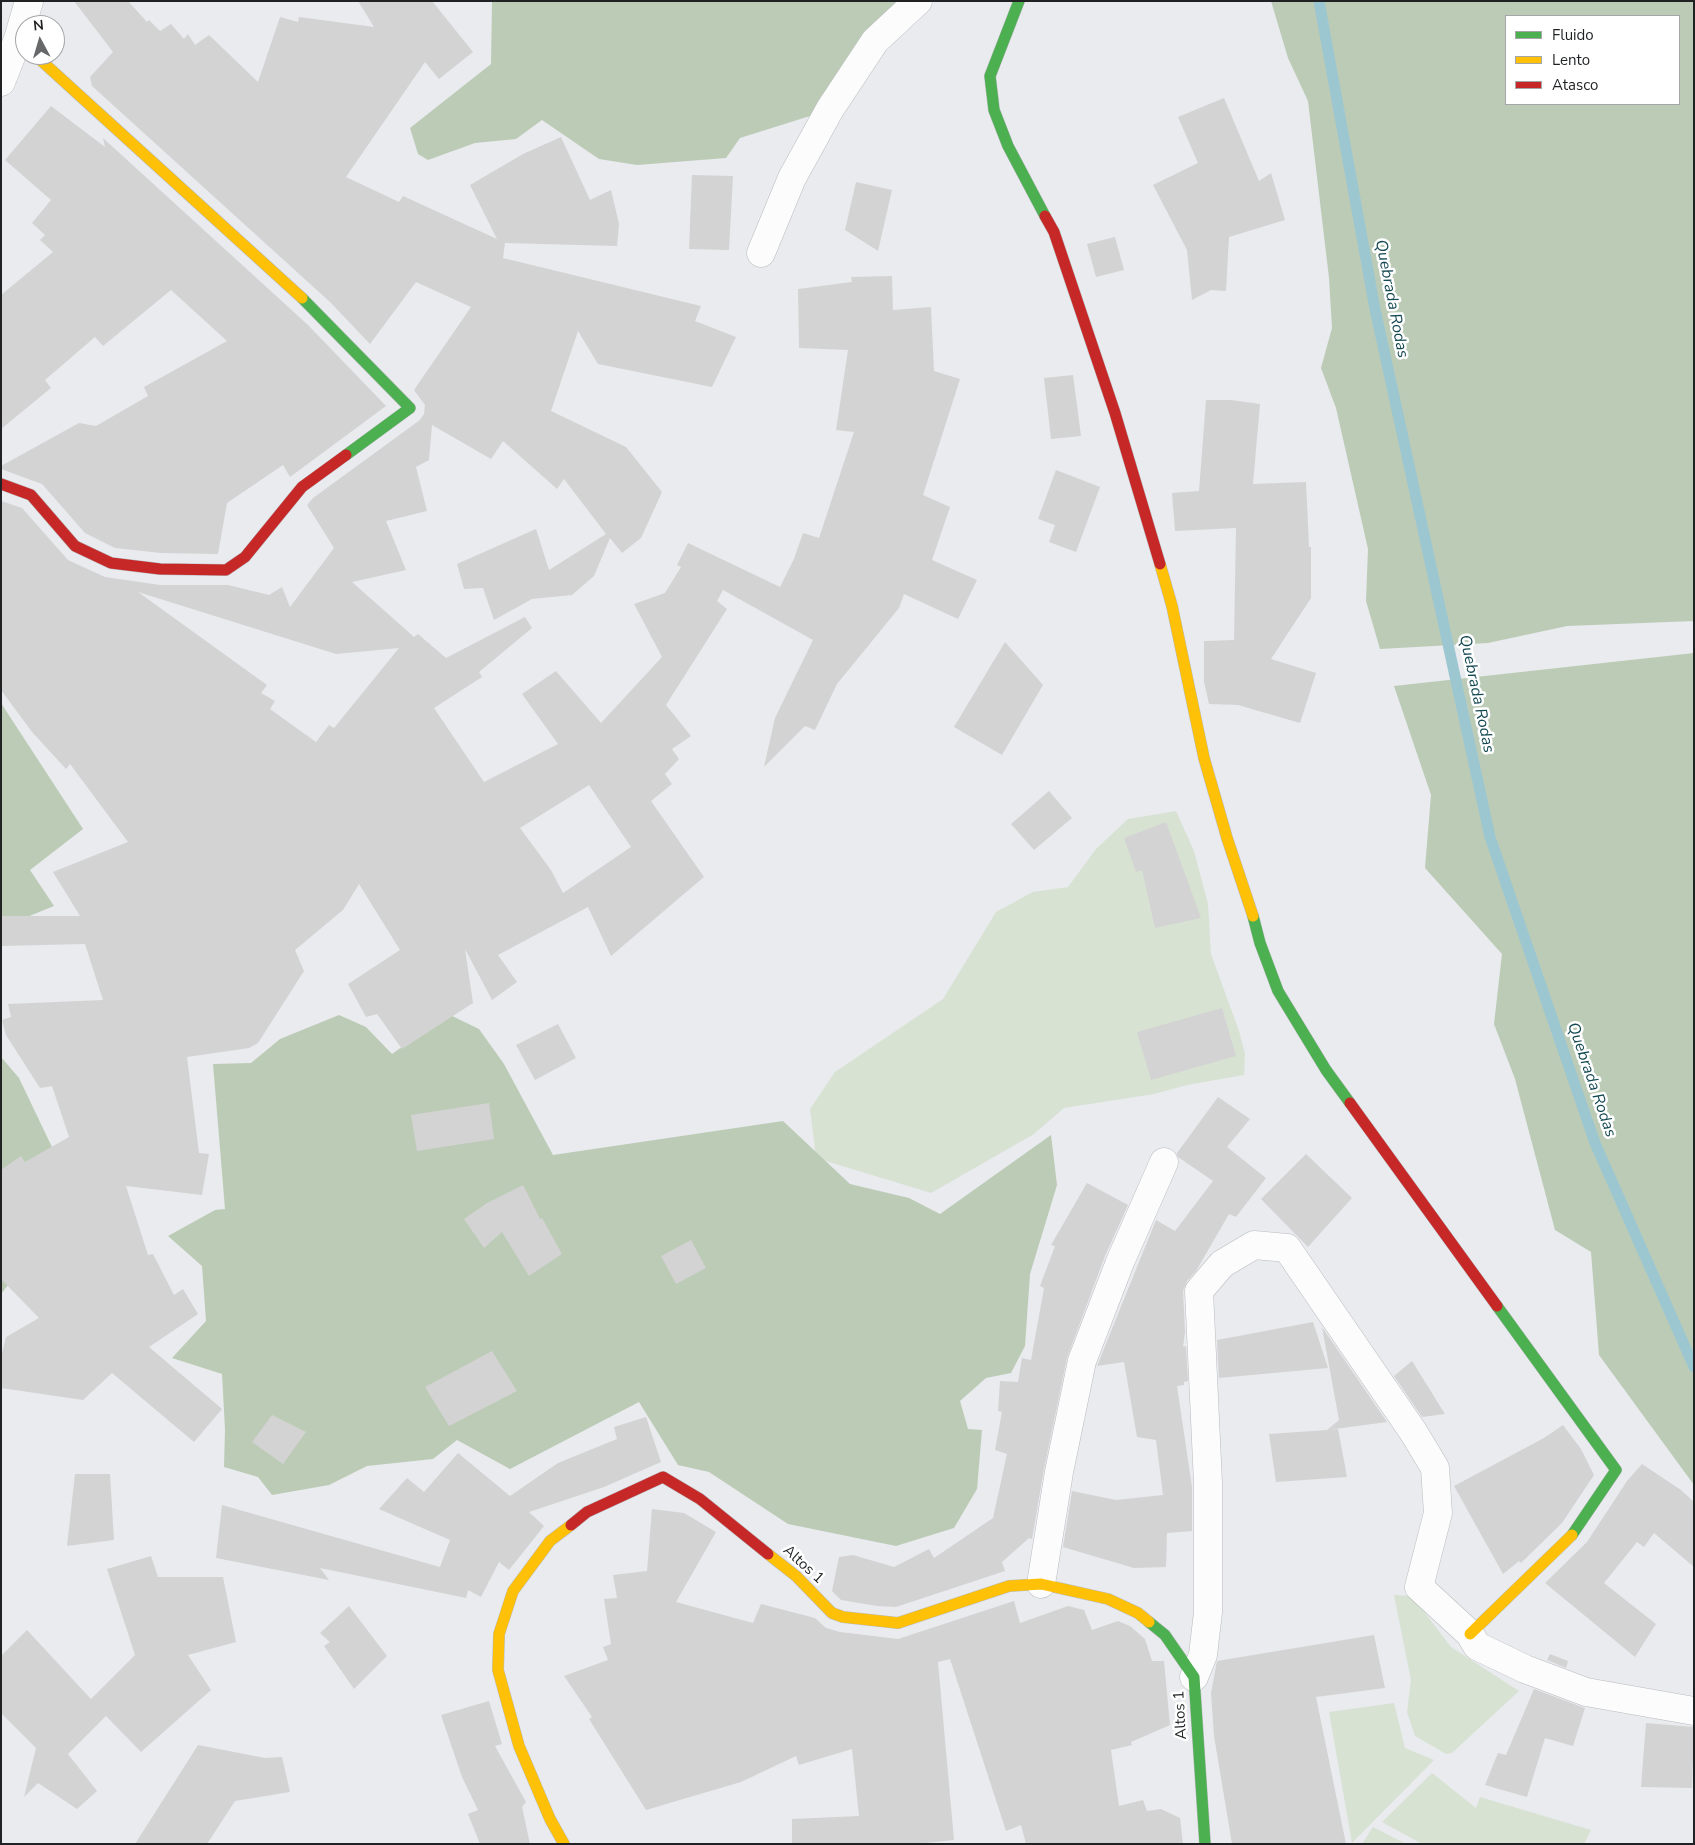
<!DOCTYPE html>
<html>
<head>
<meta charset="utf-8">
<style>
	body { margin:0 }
	#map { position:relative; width:1695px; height:1845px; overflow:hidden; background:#e9ebef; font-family:"Nunito Sans",sans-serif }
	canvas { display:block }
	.frame { position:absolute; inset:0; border:2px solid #1f2123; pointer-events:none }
	.legend { position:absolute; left:1505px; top:15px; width:175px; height:90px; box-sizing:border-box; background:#fff; border:1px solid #a5a6a7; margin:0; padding:6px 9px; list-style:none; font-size:15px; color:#1f2123 }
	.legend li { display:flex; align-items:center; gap:10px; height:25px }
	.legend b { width:25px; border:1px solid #a5a6a7 }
	.north { position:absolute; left:15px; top:15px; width:50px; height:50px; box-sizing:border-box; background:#fff; border:1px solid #a5a6a7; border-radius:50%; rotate:354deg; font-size:14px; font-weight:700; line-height:20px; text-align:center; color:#1f2123 }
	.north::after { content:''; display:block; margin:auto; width:18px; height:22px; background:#66686a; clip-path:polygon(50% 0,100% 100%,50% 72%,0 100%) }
</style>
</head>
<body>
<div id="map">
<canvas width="1695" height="1845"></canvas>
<div class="frame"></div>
<ul class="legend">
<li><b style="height:6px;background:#4caf50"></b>Fluido</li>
<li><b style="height:6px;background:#ffc107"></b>Lento</li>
<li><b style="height:6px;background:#c62828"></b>Atasco</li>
</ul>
<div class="north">N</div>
</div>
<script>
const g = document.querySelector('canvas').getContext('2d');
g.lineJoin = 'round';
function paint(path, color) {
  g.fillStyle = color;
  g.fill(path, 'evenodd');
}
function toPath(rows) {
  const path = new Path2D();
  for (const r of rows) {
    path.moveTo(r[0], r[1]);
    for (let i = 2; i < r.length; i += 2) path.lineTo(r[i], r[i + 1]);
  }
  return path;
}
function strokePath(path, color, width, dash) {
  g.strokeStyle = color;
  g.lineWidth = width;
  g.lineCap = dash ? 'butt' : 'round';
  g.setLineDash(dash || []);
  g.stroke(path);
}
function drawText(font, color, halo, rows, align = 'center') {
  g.font = font + ' "Nunito Sans",sans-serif';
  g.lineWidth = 5;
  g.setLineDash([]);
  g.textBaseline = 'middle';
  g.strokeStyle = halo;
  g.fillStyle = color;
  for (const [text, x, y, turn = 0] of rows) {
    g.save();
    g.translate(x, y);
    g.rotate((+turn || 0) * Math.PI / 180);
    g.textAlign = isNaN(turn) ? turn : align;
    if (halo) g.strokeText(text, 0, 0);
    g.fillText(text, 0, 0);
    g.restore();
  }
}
paint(toPath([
	[1176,811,1194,851,1208,904,1211,954,1239,1031,1245,1054,1244,1075,1187,1085,1154,1094,1064,1108,1034,1134,931,1193,816,1158,810,1109,835,1072,943,999,996,912,1033,892,1068,887,1096,849,1128,819],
	[1394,1595,1412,1596,1451,1647,1519,1691,1452,1753,1446,1754,1415,1736,1407,1712,1411,1680],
	[1394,1703,1405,1748,1434,1760,1352,1843,1329,1712],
	[1432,1773,1476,1808,1480,1797,1591,1830,1584,1844,1422,1844,1382,1822],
	[1373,1827,1406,1844,1362,1844]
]), '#d7e2d3');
paint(toPath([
	[492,1,908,1,810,116,740,138,726,158,637,165,599,159,542,120,516,139,475,143,428,160,418,154,410,128,491,64],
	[1271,1,1694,1,1694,621,1567,626,1488,643,1380,649,1366,601,1368,549,1336,408,1321,368,1332,328,1329,278,1308,101,1288,58],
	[1679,16,1679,104,1506,104,1506,16],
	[1694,653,1694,1485,1599,1355,1591,1252,1555,1230,1515,1079,1494,1024,1502,954,1425,868,1431,795,1394,686],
	[1,703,83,829,30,870,54,906,17,921,1,917],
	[448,1014,479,1029,504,1064,553,1155,783,1121,850,1184,909,1198,940,1214,1051,1135,1057,1185,1030,1274,1025,1346,1011,1373,986,1378,960,1401,968,1429,982,1430,977,1489,954,1528,896,1546,788,1524,709,1472,678,1465,639,1402,510,1469,457,1440,433,1459,367,1466,329,1485,272,1495,258,1477,224,1467,225,1429,222,1374,172,1358,206,1321,202,1266,168,1236,215,1210,225,1209,213,1064,251,1063,280,1039,339,1015,366,1027,392,1054],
	[1,1057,19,1078,72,1189,48,1234,1,1294]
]), '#bccbb6');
strokePath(toPath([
	[1319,1,1375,309,1490,837,1595,1143,1694,1367]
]), '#9dc7d0', 11);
paint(toPath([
	[74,1,128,1,147,22,149,20,160,31,171,24,184,39,188,34,195,45,209,35,258,82,280,17,298,22,299,17,374,27,358,1,432,1,473,52,439,79,425,62,346,177,399,202,403,196,497,239,470,185,523,154,561,137,590,200,611,190,619,224,617,246,505,243,503,258,701,306,695,321,736,337,712,387,598,364,578,331,551,411,626,447,662,492,641,538,622,553,610,538,594,576,572,595,532,599,494,620,483,588,464,589,457,564,536,529,549,570,606,534,564,479,557,489,503,441,491,459,432,425,429,460,416,467,427,511,386,521,406,570,352,582,414,637,418,634,446,658,525,617,532,628,479,672,482,677,434,708,484,782,558,744,522,694,556,671,601,723,662,657,634,604,665,593,681,567,677,565,688,543,780,587,794,559,803,533,819,538,854,432,836,430,848,350,799,348,798,289,852,282,851,277,892,276,893,310,931,307,934,371,960,379,923,495,950,507,932,560,977,580,958,619,904,594,899,608,837,684,815,730,805,726,764,767,775,718,813,640,723,590,717,601,727,609,666,705,691,736,672,749,679,759,665,774,672,784,651,801,704,877,611,956,588,907,498,955,517,982,492,1000,465,949,473,1003,402,1049,377,1014,366,1017,348,984,400,950,359,884,343,910,295,950,304,971,258,1043,249,1048,187,1057,199,1153,209,1154,202,1195,126,1186,148,1255,153,1254,174,1295,183,1289,198,1314,149,1347,222,1409,194,1442,112,1373,83,1400,1,1388,1,1357,6,1337,39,1318,1,1279,1,1170,21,1156,25,1162,69,1137,52,1086,40,1088,6,1035,2,1020,11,1017,8,1004,103,1000,85,944,1,946,1,916,80,916,53,872,128,842,70,764,66,769,32,732,1,690,1,501,22,508,68,560,105,577,160,585,228,585,269,595,282,587,290,607,334,548,307,505,313,498,420,420,424,414,425,405,414,390,471,307,416,282,370,344,330,302,92,86,90,77,113,52],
	[138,592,336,654,399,648,334,728,329,725,316,742,270,709,275,701,261,693,267,685],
	[589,785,631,847,563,893,551,870,520,828],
	[1224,98,1259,181,1271,173,1285,220,1229,237,1226,291,1211,290,1192,300,1187,250,1153,185,1198,163,1178,117],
	[51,106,105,147,103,138,308,325,386,406,290,477,283,465,227,503,218,554,161,553,115,548,85,533,42,484,1,469,1,466,79,423,96,426,148,396,144,387,227,341,171,290,103,346,95,337,45,380,51,388,1,429,1,295,53,252,40,240,45,235,32,223,51,200,5,160],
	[692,175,733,176,729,250,689,249],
	[856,182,892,190,878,251,845,230],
	[1115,237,1124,270,1096,277,1087,244],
	[1073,375,1081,436,1051,439,1044,378],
	[1206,400,1231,400,1260,404,1253,484,1306,482,1309,547,1311,547,1311,598,1271,659,1316,673,1300,723,1238,705,1209,704,1204,682,1204,641,1234,640,1236,528,1175,531,1172,493,1199,491],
	[1056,470,1100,487,1076,552,1049,542,1055,525,1038,519],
	[1005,642,1043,685,1002,755,954,727],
	[1049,791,1072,818,1034,850,1011,824],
	[1166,822,1201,918,1155,928,1142,870,1136,872,1124,838],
	[1222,1008,1236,1056,1151,1080,1137,1032],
	[558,1024,576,1058,535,1080,516,1045],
	[1218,1097,1250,1119,1227,1147,1266,1178,1236,1217,1229,1214,1196,1271,1187,1281,1183,1291,1185,1332,1183,1347,1186,1346,1188,1381,1184,1382,1184,1385,1177,1386,1192,1487,1192,1531,1167,1533,1166,1567,1134,1568,1063,1547,1072,1491,1116,1500,1163,1495,1156,1440,1137,1437,1124,1362,1097,1366,1156,1220,1175,1231,1213,1181,1178,1157,1177,1153],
	[489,1103,494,1139,417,1151,411,1115],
	[1306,1154,1352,1198,1308,1247,1261,1199],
	[1087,1183,1128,1205,1105,1256,1067,1358,1044,1469,1032,1539,1029,1538,1002,1562,1005,1571,896,1607,877,1606,841,1600,832,1591,839,1557,853,1555,894,1567,929,1549,934,1558,993,1518,1007,1454,995,1450,1002,1412,998,1411,1000,1381,1018,1382,1022,1358,1031,1360,1044,1288,1040,1286,1055,1246,1051,1245],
	[523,1185,540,1219,542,1218,562,1254,529,1276,502,1232,484,1248,464,1219,487,1203],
	[691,1240,706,1268,676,1284,661,1256],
	[1313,1322,1328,1368,1219,1378,1217,1340],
	[1322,1327,1387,1422,1327,1430,1338,1429,1347,1477,1276,1482,1269,1434,1327,1430,1339,1420],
	[492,1351,517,1391,449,1426,425,1387],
	[1412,1361,1445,1414,1422,1417,1394,1376],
	[272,1415,306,1432,283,1464,252,1442],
	[646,1417,661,1462,604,1487,529,1512,544,1526,509,1570,499,1562,481,1597,468,1590,466,1598,320,1568,329,1580,216,1558,222,1505,440,1567,450,1540,379,1509,407,1478,424,1492,458,1453,510,1496,558,1463,617,1439,614,1427],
	[1563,1425,1581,1449,1594,1475,1562,1523,1521,1563,1519,1561,1503,1574,1454,1486,1544,1438],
	[1642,1464,1681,1490,1694,1502,1694,1567,1654,1533,1644,1547,1637,1542,1604,1583,1656,1624,1635,1657,1545,1583,1587,1542,1627,1481],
	[75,1474,110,1474,114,1540,67,1546],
	[652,1509,684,1513,716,1532,676,1602,753,1623,761,1604,815,1618,826,1628,840,1632,898,1639,1014,1601,1020,1623,1068,1606,1084,1610,1092,1630,1118,1621,1130,1626,1145,1639,1152,1661,1164,1661,1170,1725,1131,1742,1132,1745,1111,1750,1119,1806,1143,1800,1147,1811,1161,1809,1180,1818,1183,1844,1026,1844,1021,1825,1006,1831,950,1659,938,1662,954,1840,916,1844,792,1844,792,1819,859,1816,852,1749,799,1765,796,1756,741,1782,646,1810,589,1719,592,1717,564,1676,608,1660,603,1647,611,1644,604,1599,617,1598,613,1575,647,1571],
	[151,1556,158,1577,223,1577,236,1642,188,1655,211,1690,141,1752,106,1716,68,1754,97,1791,77,1809,38,1783,24,1797,36,1748,1,1713,1,1656,27,1630,91,1699,135,1655,107,1569],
	[349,1606,387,1656,354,1689,324,1646,330,1642,320,1633],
	[1374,1635,1385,1688,1316,1697,1346,1844,1232,1844,1214,1736,1211,1693,1217,1661],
	[1550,1654,1568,1661,1566,1668,1547,1660],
	[1534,1689,1585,1708,1573,1746,1545,1738,1527,1797,1485,1785,1498,1753,1506,1755],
	[489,1701,502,1744,495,1746,526,1802,522,1807,530,1844,480,1844,468,1814,478,1810,462,1777,441,1715],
	[1646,1723,1694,1727,1692,1788,1641,1787],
	[198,1745,265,1758,282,1757,290,1792,235,1801,207,1844,135,1844]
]), '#d3d3d3');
const street = toPath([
	[1,82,18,39,29,1],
	[761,253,792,178,830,109,875,41,918,1],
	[1041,1584,1059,1472,1082,1361,1120,1262,1164,1162],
	[1194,1677,1203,1655,1208,1612,1208,1483,1199,1291,1222,1264,1254,1245,1287,1248,1414,1433,1435,1468,1438,1513,1419,1587,1470,1634,1477,1646,1525,1669,1586,1692,1694,1711]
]);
const fast = toPath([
	[1019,1,990,76,994,110,1008,146,1045,216],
	[302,298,410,408,346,455],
	[1253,916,1260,943,1278,991,1326,1070,1350,1103],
	[1497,1306,1616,1470,1572,1535],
	[1149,1622,1165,1635,1194,1677,1205,1844]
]);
const slow = toPath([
	[35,55,302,298],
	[1160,564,1172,606,1204,758,1227,838,1253,916],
	[768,1554,796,1576,832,1613,843,1617,898,1623,1009,1586,1041,1584,1108,1599,1138,1613,1149,1622],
	[1470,1634,1572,1535],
	[564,1844,550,1819,519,1746,498,1670,499,1634,513,1591,550,1541,571,1525]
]);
const jam = toPath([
	[1045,216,1054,232,1115,413,1160,564],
	[1,484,31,495,75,546,111,563,160,569,226,570,245,557,302,487,346,455],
	[1350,1103,1497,1306],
	[571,1525,587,1512,663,1477,700,1499,768,1554]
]);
strokePath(street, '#b9bbbe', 29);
strokePath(fast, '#b9bbbe', 12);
strokePath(slow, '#b9bbbe', 12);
strokePath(jam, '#b9bbbe', 12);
strokePath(street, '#fcfcfd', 28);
strokePath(fast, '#4caf50', 11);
strokePath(slow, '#ffc107', 11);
strokePath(jam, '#c62828', 11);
drawText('15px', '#1f2123', '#fff', [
	["Altos 1",803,1565,42],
	["Altos 1",1181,1715,-93]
]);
drawText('italic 16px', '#144852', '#fff', [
	["Quebrada Rodas",1391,299,79],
	["Quebrada Rodas",1476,694,78],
	["Quebrada Rodas",1591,1080,71]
]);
</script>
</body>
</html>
